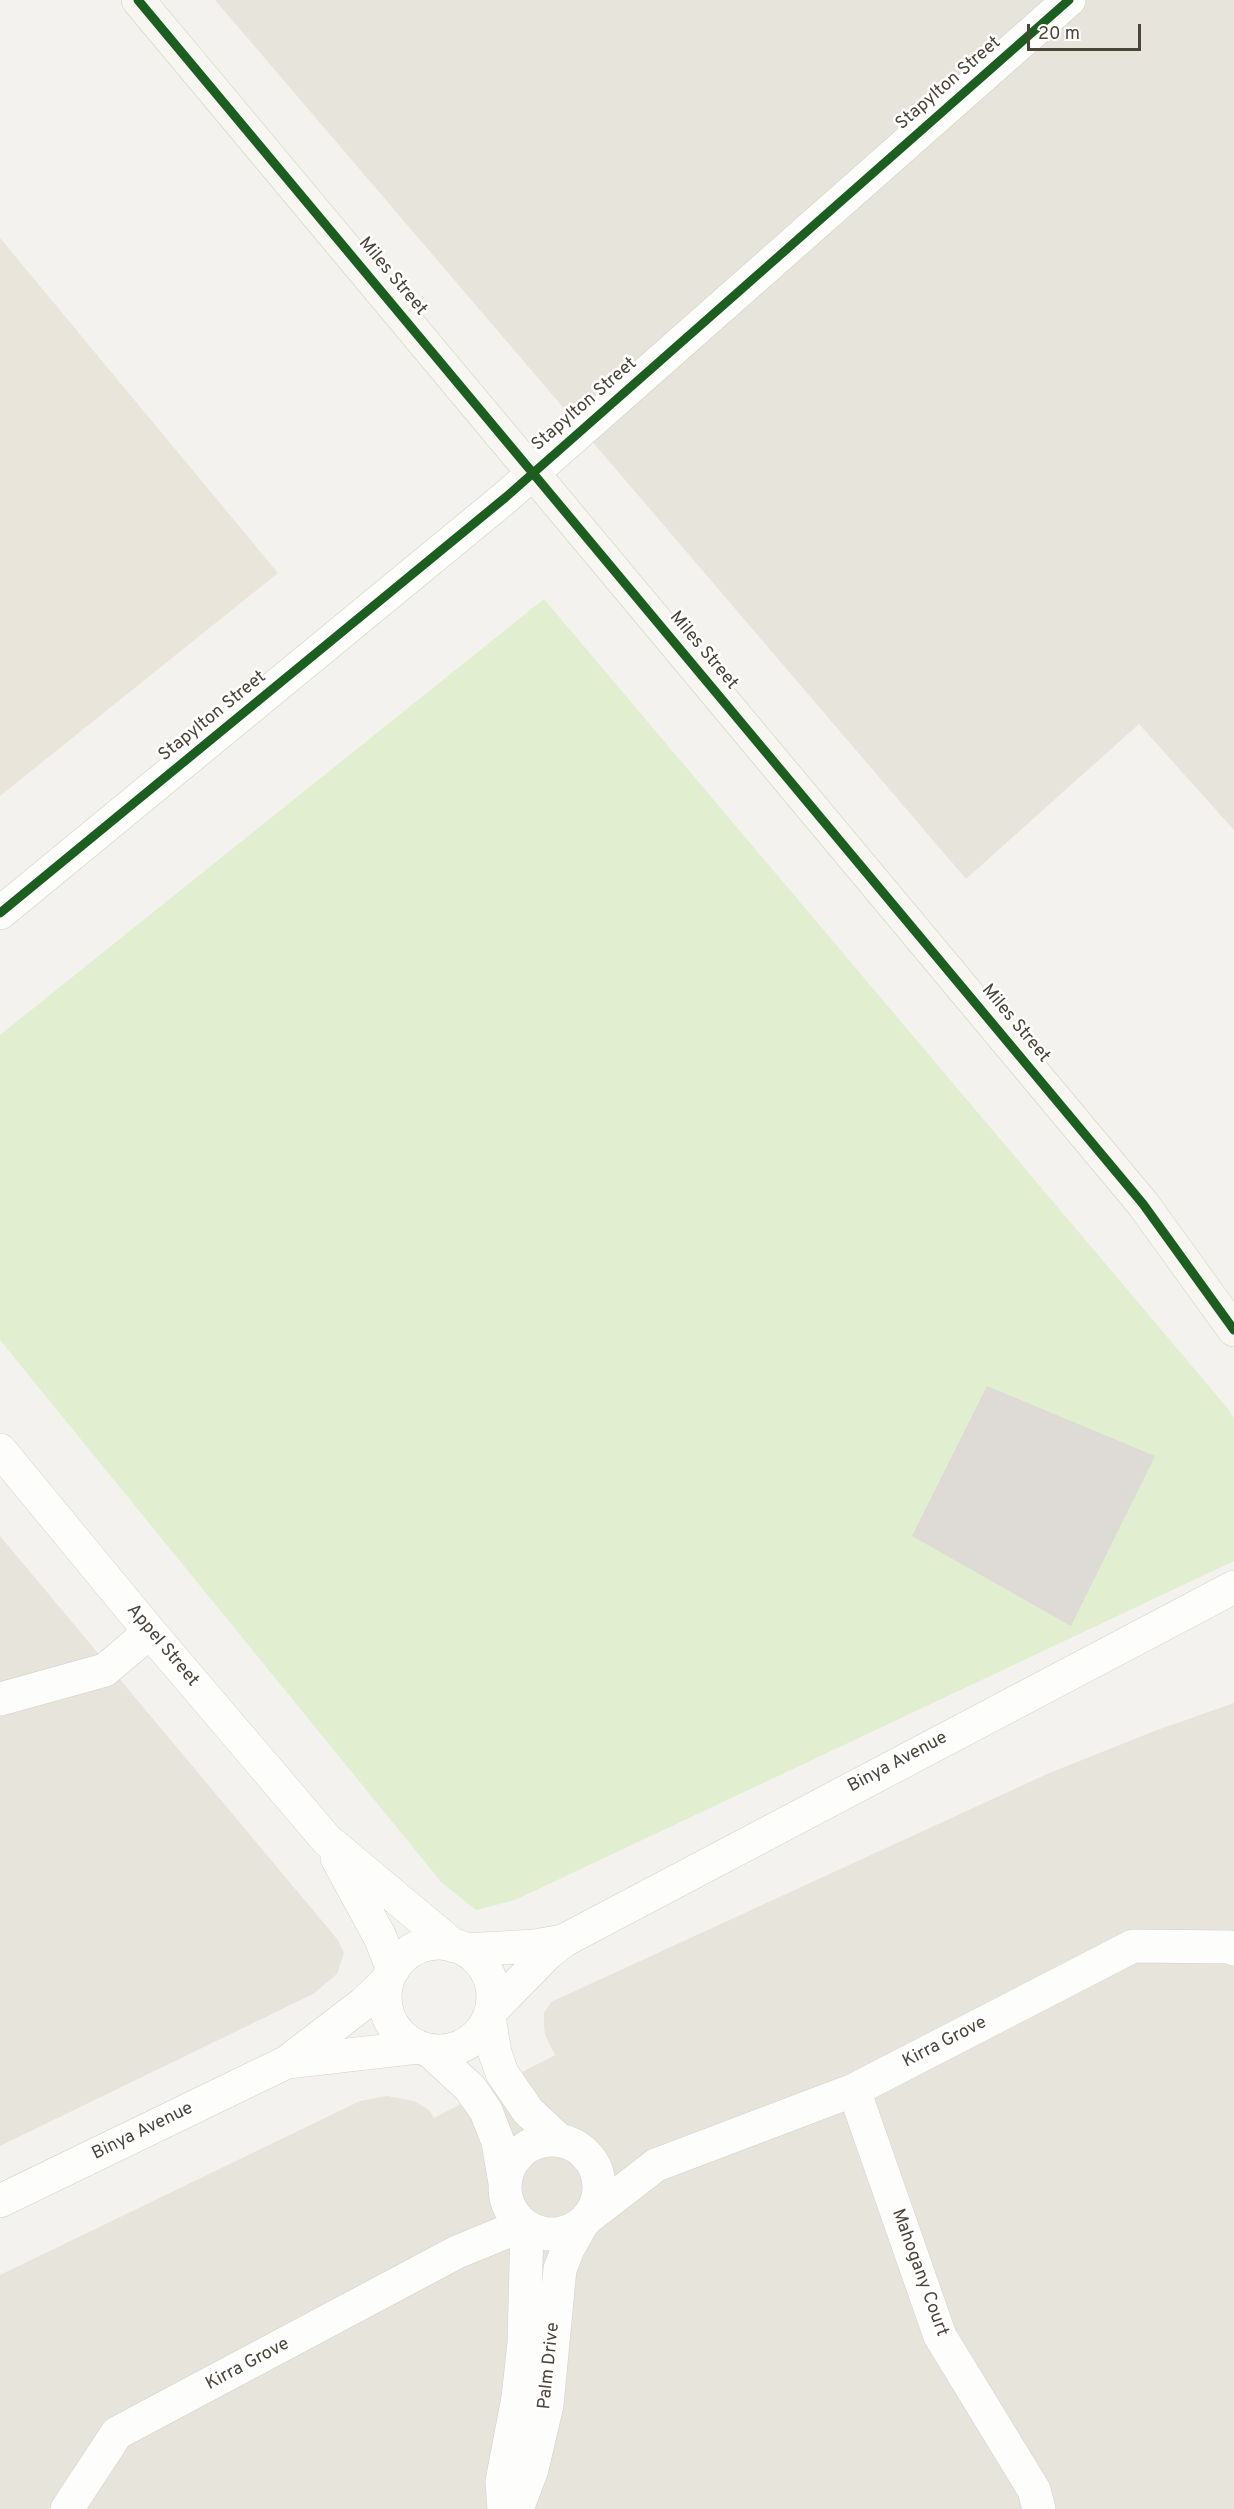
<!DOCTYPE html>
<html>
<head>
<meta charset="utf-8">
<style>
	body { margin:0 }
	#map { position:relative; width:1234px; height:2509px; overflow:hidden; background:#f4f2ee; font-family:Overpass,sans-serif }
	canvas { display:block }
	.scale { position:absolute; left:1027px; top:24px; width:114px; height:27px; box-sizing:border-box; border:3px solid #4b4439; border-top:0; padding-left:8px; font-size:18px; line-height:21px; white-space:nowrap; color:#4b4439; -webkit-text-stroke:4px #fff; paint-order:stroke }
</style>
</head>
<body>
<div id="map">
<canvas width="1234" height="2509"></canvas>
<div class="scale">20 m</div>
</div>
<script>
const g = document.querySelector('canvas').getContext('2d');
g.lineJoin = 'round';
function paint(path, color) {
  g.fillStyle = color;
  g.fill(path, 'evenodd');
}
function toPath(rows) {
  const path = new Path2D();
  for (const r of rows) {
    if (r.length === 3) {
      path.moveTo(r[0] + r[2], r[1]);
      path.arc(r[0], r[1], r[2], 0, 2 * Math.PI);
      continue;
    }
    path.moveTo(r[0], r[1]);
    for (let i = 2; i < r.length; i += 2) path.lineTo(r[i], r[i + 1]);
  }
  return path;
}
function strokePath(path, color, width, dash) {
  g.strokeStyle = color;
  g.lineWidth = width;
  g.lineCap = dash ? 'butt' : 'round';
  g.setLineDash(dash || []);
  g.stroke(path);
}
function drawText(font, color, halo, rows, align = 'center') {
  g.font = font + ' Overpass,sans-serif';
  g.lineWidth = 5;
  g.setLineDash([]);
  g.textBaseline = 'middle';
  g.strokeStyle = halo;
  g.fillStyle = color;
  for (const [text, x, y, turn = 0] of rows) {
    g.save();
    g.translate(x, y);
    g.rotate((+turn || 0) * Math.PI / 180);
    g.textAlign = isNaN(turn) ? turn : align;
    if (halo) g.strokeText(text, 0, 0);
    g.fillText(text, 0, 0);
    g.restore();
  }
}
paint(toPath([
	[215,0,1234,0,1234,830,1139,724,966,879],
	[0,1536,338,1940,344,1953,337,1974,313,1994,0,2146],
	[1234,1703,1234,2509,0,2509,0,2275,360,2101,387,2096,414,2101,429,2110,434,2118,555,2055,545,2035,544,2026,544,2013,551,2002,1047,1774,1157,1730]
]), '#e7e4dc');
paint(toPath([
	[0,238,278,573,0,796]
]), '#eae5da');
paint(toPath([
	[544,599,1229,1410,1234,1419,1234,1561,515,1900,476,1910,442,1883,0,1340,0,1035]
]), '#e1eecf');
paint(toPath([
	[987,1386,1155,1456,1071,1626,912,1536]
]), '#dedbd6');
const street = toPath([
	[0,913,506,497,1069,0],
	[0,1450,150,1632,327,1840,454,1946],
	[0,1699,105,1670,150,1632],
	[337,1858,380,1937,393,1970],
	[439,1997,54],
	[465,1950,535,1946,563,1941],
	[491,2011,548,1953,563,1941,1234,1587],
	[489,2017,495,2053,502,2073,528,2111,559,2140],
	[429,2050,470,2088,486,2111,498,2142,505,2183],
	[288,2062,418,2047],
	[854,2090,940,2336,1034,2490,1039,2509],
	[552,2187,47],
	[0,2201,287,2062,364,2003,387,1981],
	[590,2216,656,2165,854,2090,1133,1946,1230,1947,1234,1949],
	[67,2509,117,2433,457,2252,523,2225],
	[504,2509,502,2481,518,2398,524,2343,527,2227],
	[517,2509,532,2469,547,2405,560,2269,568,2249,582,2224]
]);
const secondary = toPath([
	[138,0,1143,1204,1234,1330]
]);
strokePath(street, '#d2d0cb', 34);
strokePath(secondary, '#d3cfc5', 34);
strokePath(street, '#fdfdfc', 33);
strokePath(secondary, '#f7f6f1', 33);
strokePath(toPath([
	[138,0,1143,1204,1234,1330],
	[0,913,506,497,1069,0]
]), '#1b5e20', 9);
drawText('18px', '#4b4439', '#fff', [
	["Stapylton Street",949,84,-41],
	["Miles Street",392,277,50],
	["Stapylton Street",585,405,-41],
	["Miles Street",703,651,50],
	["Stapylton Street",213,717,-39],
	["Miles Street",1015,1024,50],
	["Appel Street",162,1646,50],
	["Binya Avenue",898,1763,-28],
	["Kirra Grove",945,2043,-27],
	["Binya Avenue",143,2132,-26],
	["Mahogany Court",919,2273,70],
	["Kirra Grove",248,2365,-28],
	["Palm Drive",550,2366,-84]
]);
</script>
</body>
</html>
